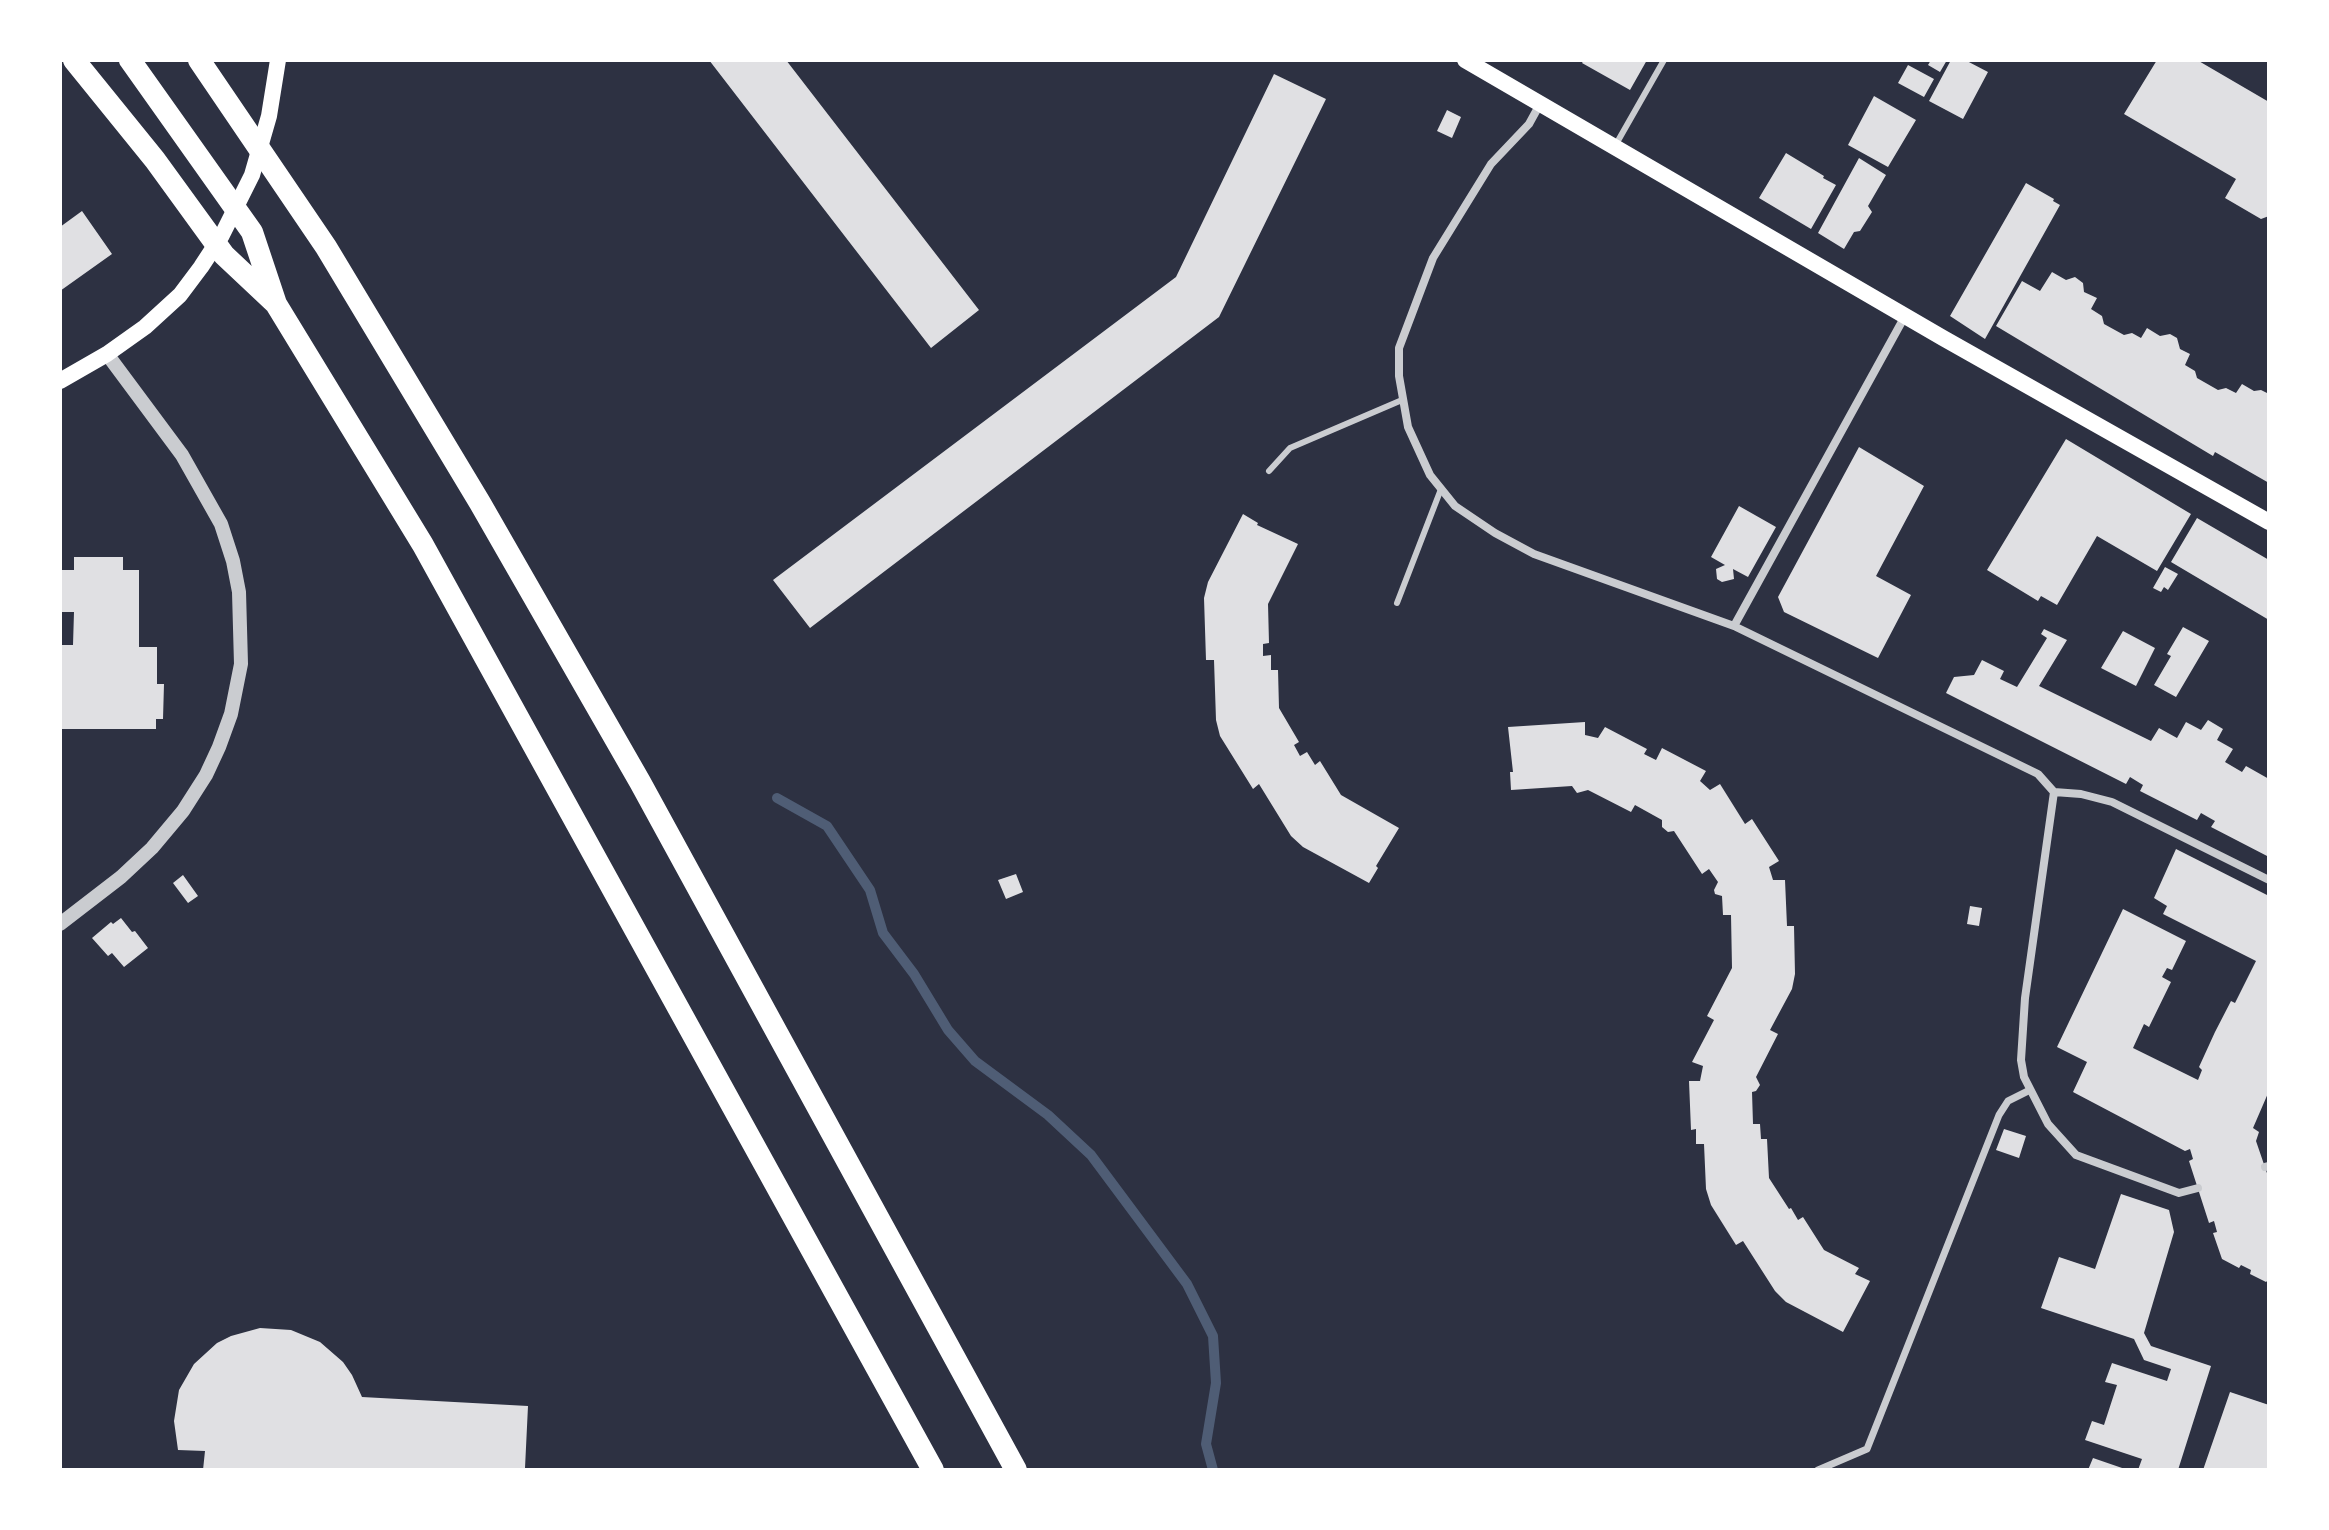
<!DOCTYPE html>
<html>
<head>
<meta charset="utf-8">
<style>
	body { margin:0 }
	#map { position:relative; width:2329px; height:1530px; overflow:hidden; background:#2d3142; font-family:Raleway,sans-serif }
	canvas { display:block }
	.frame { position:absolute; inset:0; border:62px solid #fff; pointer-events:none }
</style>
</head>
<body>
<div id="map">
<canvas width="2329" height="1530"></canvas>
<div class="frame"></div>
</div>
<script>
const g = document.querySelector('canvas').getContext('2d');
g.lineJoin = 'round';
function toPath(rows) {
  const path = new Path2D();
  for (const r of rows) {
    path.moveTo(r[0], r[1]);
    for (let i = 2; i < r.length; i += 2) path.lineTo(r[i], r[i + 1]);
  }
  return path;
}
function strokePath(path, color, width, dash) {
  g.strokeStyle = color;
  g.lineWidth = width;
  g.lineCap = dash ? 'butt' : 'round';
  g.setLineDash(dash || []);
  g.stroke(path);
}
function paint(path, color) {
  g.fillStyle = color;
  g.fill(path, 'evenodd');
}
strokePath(toPath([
	[777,798,827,826,870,890,883,933,914,974,948,1030,975,1061,1048,1115,1091,1155,1187,1284,1213,1336,1216,1383,1206,1444,1213,1470]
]), '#4f5d75', 10);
paint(toPath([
	[709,60,786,60,979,310,931,348],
	[1584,60,1647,60,1630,90,1582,63],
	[1931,60,1947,60,1940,72,1928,65],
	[1951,60,1965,60,1988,72,1963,119,1929,101],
	[2157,60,2197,60,2269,102,2269,216,2261,219,2225,198,2236,179,2124,114],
	[1908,65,1934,79,1924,97,1898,83],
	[1274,74,1326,99,1219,317,810,628,773,580,1176,277],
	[1874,96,1916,120,1888,167,1848,145],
	[1447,110,1461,117,1452,138,1437,131],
	[1786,153,1824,176,1823,178,1836,185,1811,229,1759,198],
	[1859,158,1886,175,1868,206,1872,212,1860,231,1854,232,1844,249,1818,233],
	[2026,183,2054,199,2053,201,2060,205,1985,339,1950,316],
	[82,211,112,254,60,291,60,227],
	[2052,272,2066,280,2075,277,2083,283,2084,292,2097,298,2091,309,2102,316,2104,324,2124,335,2132,333,2141,338,2147,328,2160,336,2170,334,2177,338,2180,349,2190,354,2185,365,2195,371,2197,378,2218,390,2226,388,2236,393,2242,384,2254,391,2261,390,2269,394,2269,483,2215,452,2213,456,1996,326,2022,281,2040,291],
	[2066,439,2191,514,2157,571,2097,536,2057,605,2041,596,2038,601,1987,570],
	[1859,447,1924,486,1876,576,1911,595,1878,658,1784,612,1778,597],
	[1739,506,1776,527,1748,577,1733,569,1734,579,1722,582,1717,579,1716,569,1725,565,1711,557],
	[1243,514,1258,523,1257,525,1298,544,1268,604,1269,643,1263,644,1263,656,1271,655,1271,670,1278,670,1279,708,1299,742,1294,745,1300,756,1307,752,1315,765,1320,761,1341,795,1399,828,1376,866,1378,868,1369,883,1303,847,1291,836,1259,784,1253,789,1220,736,1216,720,1214,660,1206,660,1204,598,1208,582],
	[2197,518,2269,560,2269,620,2171,562],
	[74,557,123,557,123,570,139,570,139,647,157,647,157,684,164,684,163,719,156,719,156,729,60,729,60,645,73,645,74,612,60,612,60,570,74,570],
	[2165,567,2178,574,2168,590,2164,587,2161,592,2153,588],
	[2183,627,2209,641,2176,697,2154,685,2171,656,2167,654],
	[2044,629,2067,640,2039,686,2151,741,2159,728,2177,738,2186,722,2201,730,2208,720,2223,729,2217,740,2233,749,2225,762,2242,772,2246,766,2269,779,2269,857,2211,827,2215,821,2201,813,2197,820,2140,791,2143,785,2130,777,2126,784,1946,693,1954,677,1974,675,1982,660,2004,671,2000,679,2017,687,2047,638,2041,634],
	[2123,631,2155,648,2136,686,2101,668],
	[1585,722,1585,735,1598,738,1605,727,1647,749,1644,754,1656,760,1662,748,1706,771,1700,781,1710,790,1720,784,1745,824,1752,819,1779,861,1769,867,1773,880,1785,880,1787,926,1794,926,1795,974,1792,989,1770,1030,1778,1034,1756,1077,1760,1085,1756,1091,1752,1092,1753,1124,1760,1124,1761,1139,1767,1139,1769,1178,1789,1209,1791,1208,1798,1220,1803,1217,1824,1250,1859,1268,1855,1274,1870,1281,1843,1332,1786,1302,1775,1291,1743,1241,1736,1245,1711,1205,1706,1189,1704,1144,1696,1144,1696,1129,1691,1130,1689,1081,1700,1081,1703,1066,1692,1062,1714,1020,1707,1016,1732,968,1731,915,1723,915,1722,896,1715,894,1714,890,1718,882,1709,869,1702,874,1674,831,1668,832,1662,827,1662,820,1635,805,1631,812,1588,790,1577,793,1572,786,1511,790,1510,772,1513,772,1508,727],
	[2176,849,2269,896,2269,1091,2253,1128,2259,1132,2256,1141,2269,1179,2269,1279,2266,1282,2250,1274,2251,1270,2241,1265,2239,1268,2222,1259,2213,1233,2217,1232,2214,1221,2209,1223,2189,1161,2193,1159,2190,1149,2185,1151,2073,1092,2087,1062,2057,1047,2123,909,2186,941,2172,970,2167,968,2162,977,2171,982,2149,1027,2144,1024,2133,1048,2198,1080,2202,1070,2199,1067,2215,1032,2231,1001,2235,1003,2256,961,2163,914,2167,906,2154,898],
	[1016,874,1023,892,1006,899,998,880],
	[183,875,198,896,188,903,173,883],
	[1970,906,1982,908,1979,926,1967,924],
	[121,918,132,932,135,931,148,948,124,967,112,953,108,956,92,938,111,922,113,924],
	[2004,1129,2026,1136,2019,1158,1996,1150],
	[2121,1194,2169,1210,2174,1232,2144,1333,2151,1346,2211,1366,2178,1470,2138,1470,2142,1459,2085,1440,2092,1421,2104,1425,2117,1385,2105,1382,2112,1363,2167,1381,2171,1369,2144,1360,2134,1339,2041,1308,2059,1257,2095,1269],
	[260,1328,291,1330,320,1342,343,1362,352,1375,362,1397,528,1406,525,1468,203,1470,205,1451,178,1450,174,1421,179,1390,194,1364,217,1343,231,1336],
	[2230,1392,2269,1405,2269,1470,2203,1470],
	[2093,1458,2125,1469,2125,1470,2088,1470]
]), '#e0e0e3');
strokePath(toPath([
	[1615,146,1664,60],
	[1269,471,1290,448,1402,400],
	[1397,603,1441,489]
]), '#caccd0', 6);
strokePath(toPath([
	[1818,1470,1867,1449,1999,1115,2008,1101,2030,1090]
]), '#caccd0', 7);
strokePath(toPath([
	[1540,104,1529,124,1491,164,1433,258,1399,348,1399,376,1408,427,1430,475,1455,506,1495,533,1534,554,1734,626,2038,774,2054,792,2081,794,2112,802,2269,880],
	[1734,626,1905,316],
	[2054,792,2025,998,2021,1060,2024,1077,2048,1124,2076,1155,2179,1193,2198,1188],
	[2265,1167,2269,1166]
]), '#caccd0', 8);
strokePath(toPath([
	[60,924,121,877,152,848,183,811,206,775,219,747,231,714,241,664,239,592,233,561,221,524,182,455,107,354]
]), '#caccd0', 14);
strokePath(toPath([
	[1465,60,1943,338,2269,522],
	[60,381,107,354,145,327,180,295,201,267,222,235,252,175,269,116,278,60]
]), '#fff', 16);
strokePath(toPath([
	[74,60,155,160,224,255,275,303],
	[130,60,252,232,276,304,423,545,933,1470],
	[199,60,326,247,480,503,640,782,1016,1470]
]), '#fff', 22);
</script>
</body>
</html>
